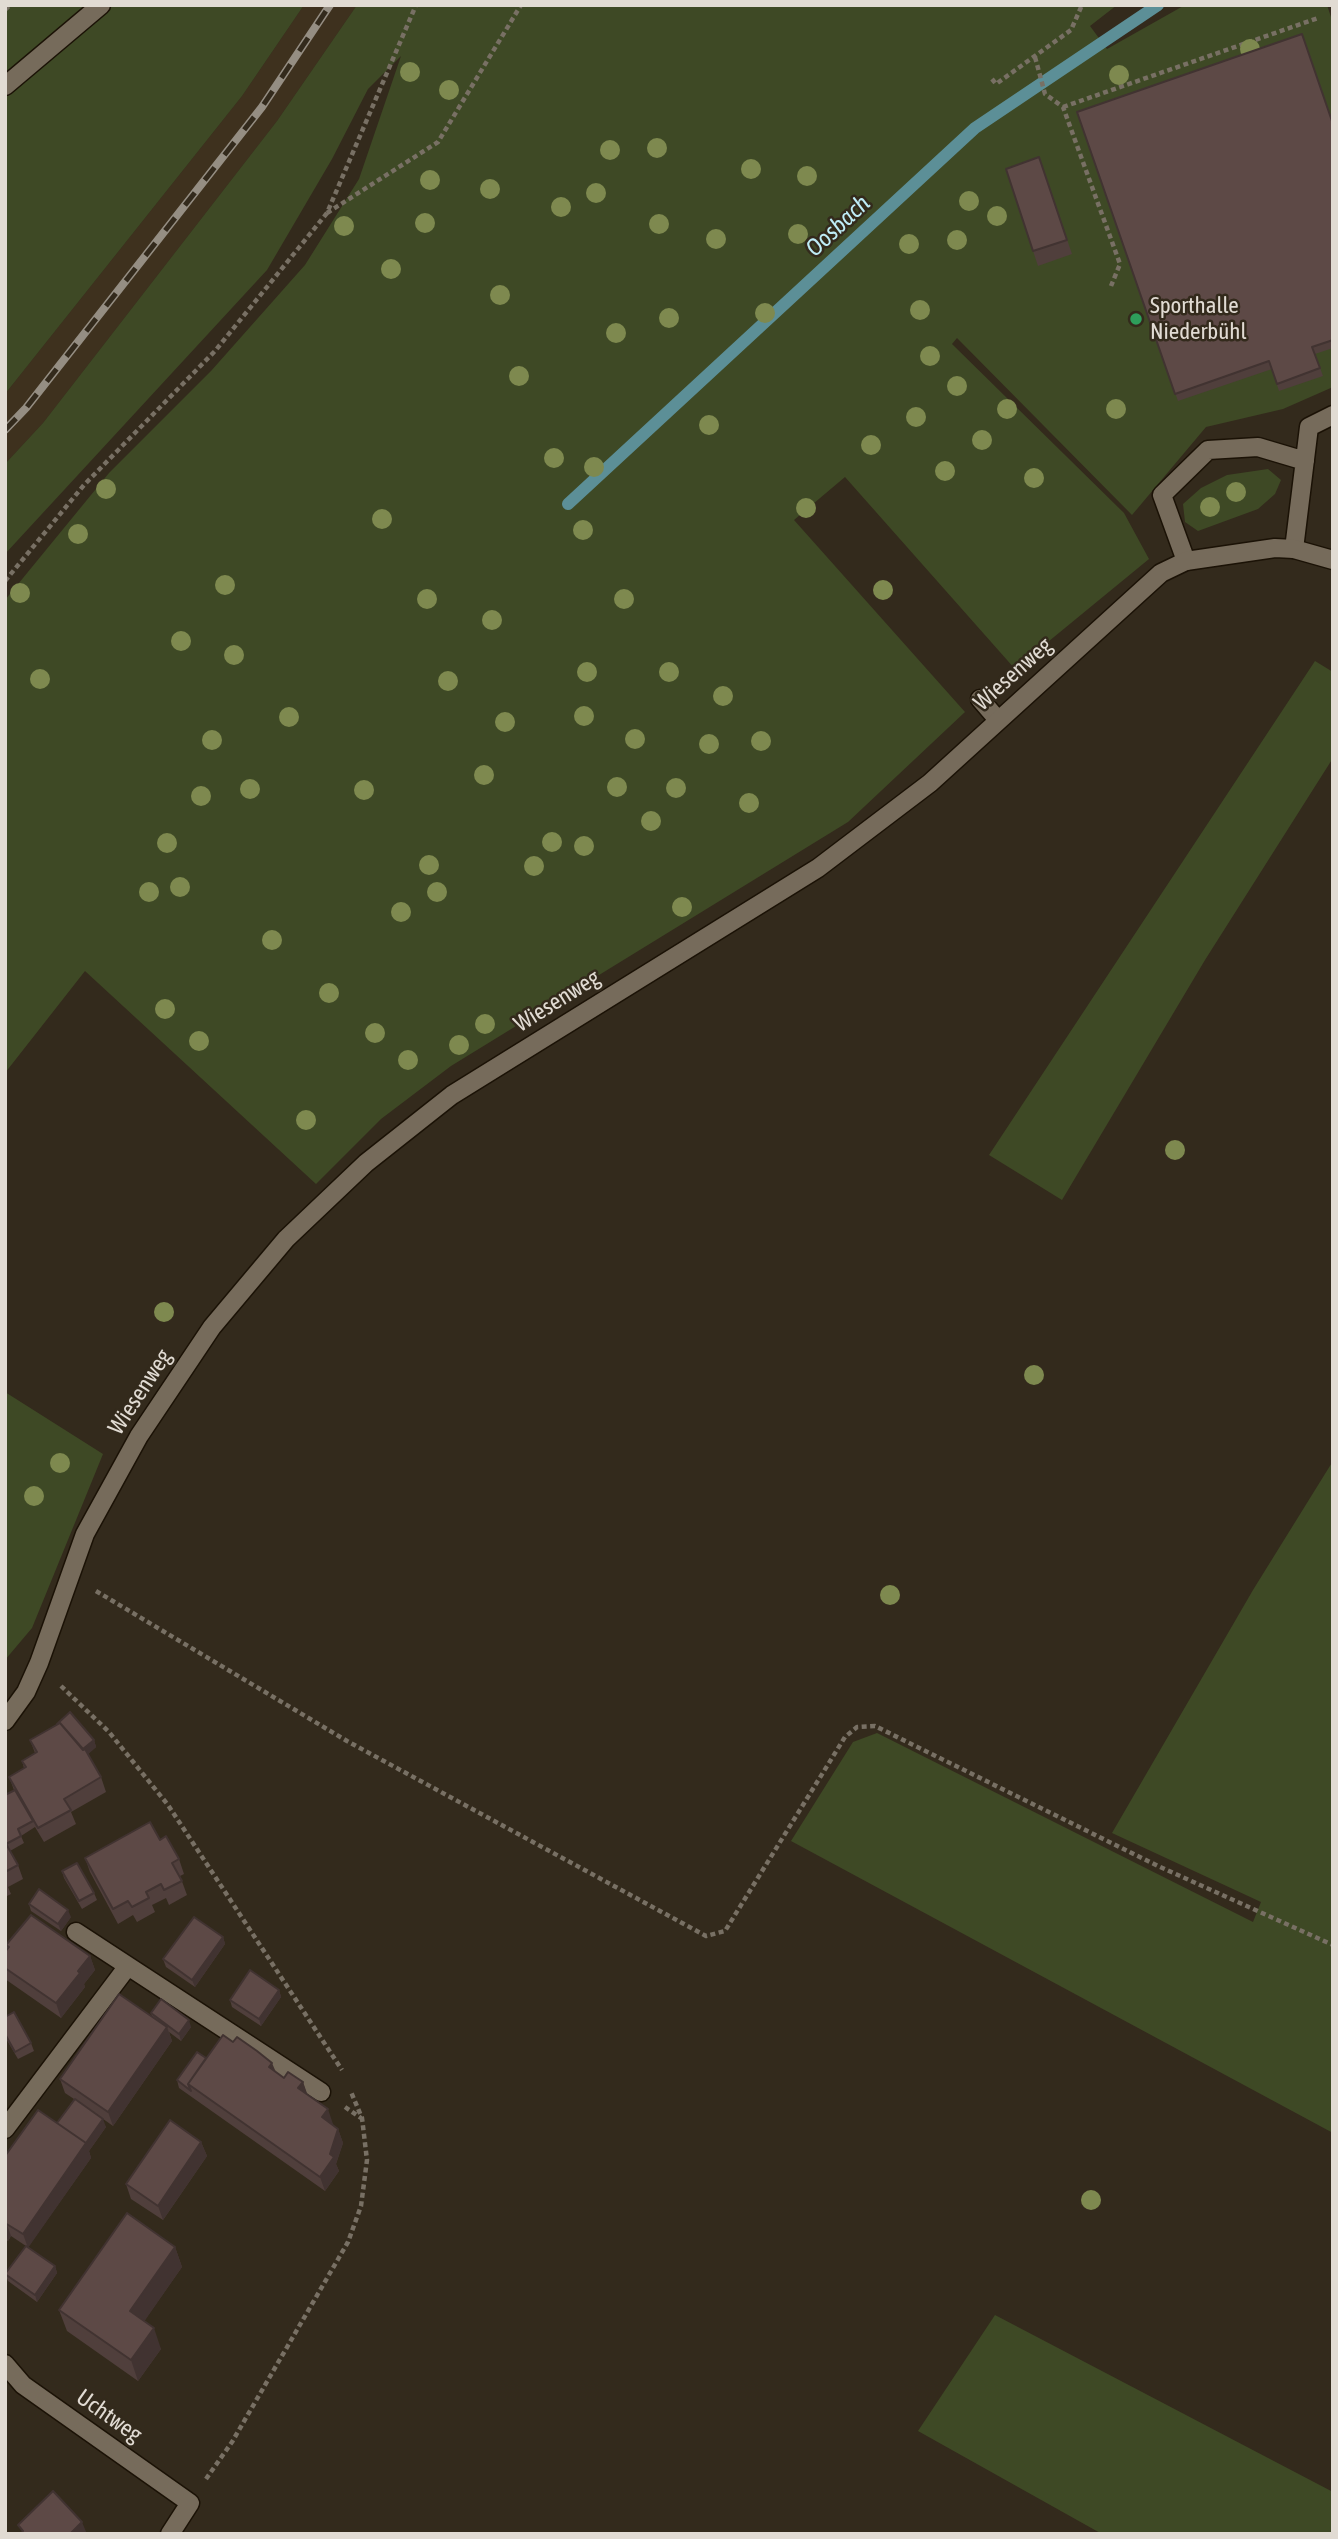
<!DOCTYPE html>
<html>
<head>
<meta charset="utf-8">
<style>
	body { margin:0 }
	#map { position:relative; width:1338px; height:2539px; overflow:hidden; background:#332a1c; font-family:"Asap Condensed",sans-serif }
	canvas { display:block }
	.frame { position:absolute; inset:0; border:7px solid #e1dbd3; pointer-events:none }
</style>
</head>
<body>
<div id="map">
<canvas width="1338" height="2539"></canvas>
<div class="frame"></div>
</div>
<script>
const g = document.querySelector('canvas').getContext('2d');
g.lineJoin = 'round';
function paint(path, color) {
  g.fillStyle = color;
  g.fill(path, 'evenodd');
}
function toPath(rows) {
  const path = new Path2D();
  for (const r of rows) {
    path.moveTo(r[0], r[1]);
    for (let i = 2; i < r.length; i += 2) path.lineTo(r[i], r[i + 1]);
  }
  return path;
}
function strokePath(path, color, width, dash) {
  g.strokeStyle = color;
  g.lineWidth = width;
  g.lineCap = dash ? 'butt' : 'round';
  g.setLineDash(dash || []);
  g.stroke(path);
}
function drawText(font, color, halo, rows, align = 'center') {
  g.font = font + ' "Asap Condensed",sans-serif';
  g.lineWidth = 5;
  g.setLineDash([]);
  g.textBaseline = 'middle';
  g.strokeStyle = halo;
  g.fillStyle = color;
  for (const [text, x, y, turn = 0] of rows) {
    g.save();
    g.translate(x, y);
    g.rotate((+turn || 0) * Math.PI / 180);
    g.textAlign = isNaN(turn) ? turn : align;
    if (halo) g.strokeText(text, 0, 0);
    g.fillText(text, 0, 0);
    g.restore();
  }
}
paint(toPath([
	[304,5,357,5,277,121,43,423,5,464,5,394,242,96]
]), '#3e311e');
paint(toPath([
	[5,5,304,5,242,96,5,394],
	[357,5,1117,5,1090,26,1107,49,1185,5,1327,5,1333,23,1333,387,1283,409,1206,427,1132,515,957,338,952,344,1124,513,1149,559,1015,669,845,477,794,520,965,712,848,822,451,1066,381,1119,316,1184,85,971,5,1073,5,600,109,473,211,371,305,265,359,179,401,56,368,89,332,159,267,270,5,554,5,464,43,423,277,121],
	[1268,469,1281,480,1275,494,1258,509,1198,531,1185,522,1183,504,1201,488,1227,475],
	[1315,661,1333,672,1333,758,1205,960,1062,1200,989,1155],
	[5,1392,103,1454,32,1628,5,1660],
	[1333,1461,1333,2133,791,1841,853,1742,877,1733,1253,1922,1261,1902,1112,1833,1253,1590],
	[995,2315,1333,2492,1333,2534,1102,2534,918,2431]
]), '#3e4925');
strokePath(toPath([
	[568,504,975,128,1158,5]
]), '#5c8f97', 12);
const lane = toPath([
	[1294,549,1309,427,1333,415],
	[1186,561,1162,495,1208,450,1258,447,1305,461],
	[980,699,998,720]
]);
const street = toPath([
	[5,86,101,5],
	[5,1721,26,1692,39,1663,85,1534,139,1436,212,1327,286,1239,366,1163,452,1095,818,868,930,783,1161,573,1186,561,1275,548,1294,549,1333,560],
	[76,1932,128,1966],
	[5,2129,128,1966,321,2092],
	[5,2364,23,2385,190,2503,170,2534]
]);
strokePath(lane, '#1b1206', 21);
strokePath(street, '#1b1206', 21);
strokePath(toPath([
	[5,10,10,5],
	[1035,57,1045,94,1063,107,1120,264,1111,286],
	[992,79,996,84,1071,30,1082,5],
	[1063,107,1318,18],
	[327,213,438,142,521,5],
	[5,581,84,485,215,351,327,213,416,5],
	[96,1591,347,1741,706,1936,725,1931,845,1737,857,1727,875,1726,1158,1866,1333,1945],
	[61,1686,109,1732,168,1805,342,2070],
	[345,2107,361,2118],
	[206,2479,232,2442,348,2242,361,2206,367,2160,362,2118,351,2092]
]), '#787064', 4.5, [5, 3.5]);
strokePath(lane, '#766b5b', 18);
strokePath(street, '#766b5b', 18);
const rail = toPath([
	[5,430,26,408,262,107,330,5]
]);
strokePath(rail, '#958e83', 8);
strokePath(rail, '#332a1c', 5, [16]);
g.fillStyle = '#7e894f';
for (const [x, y] of [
	[1250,49],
	[410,72],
	[1119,75],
	[449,90],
	[657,148],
	[610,150],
	[751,169],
	[807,176],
	[430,180],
	[490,189],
	[596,193],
	[969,201],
	[561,207],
	[997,216],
	[425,223],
	[659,224],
	[344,226],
	[798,234],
	[716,239],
	[957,240],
	[909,244],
	[391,269],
	[500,295],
	[920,310],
	[765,313],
	[669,318],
	[616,333],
	[930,356],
	[519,376],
	[957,386],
	[1007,409],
	[1116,409],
	[916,417],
	[709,425],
	[982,440],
	[871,445],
	[554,458],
	[594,467],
	[945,471],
	[1034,478],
	[106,489],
	[1236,492],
	[1210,507],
	[806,508],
	[382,519],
	[583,530],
	[78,534],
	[225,585],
	[883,590],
	[20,593],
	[427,599],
	[624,599],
	[492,620],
	[181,641],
	[234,655],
	[587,672],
	[669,672],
	[40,679],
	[448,681],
	[723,696],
	[584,716],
	[289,717],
	[505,722],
	[635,739],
	[212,740],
	[761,741],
	[709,744],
	[484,775],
	[617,787],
	[676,788],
	[250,789],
	[364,790],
	[201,796],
	[749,803],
	[651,821],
	[552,842],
	[167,843],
	[584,846],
	[429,865],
	[534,866],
	[180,887],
	[149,892],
	[437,892],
	[682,907],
	[401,912],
	[272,940],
	[329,993],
	[165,1009],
	[485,1024],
	[375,1033],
	[199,1041],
	[459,1045],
	[408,1060],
	[306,1120],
	[1175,1150],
	[164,1312],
	[1034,1375],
	[60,1463],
	[34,1496],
	[890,1595],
	[1091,2200]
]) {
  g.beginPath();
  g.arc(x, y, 10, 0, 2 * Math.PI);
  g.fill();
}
paint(toPath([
	[1077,112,1333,124,1333,348,1315,354,1323,376,1279,391,1272,369,1178,401],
	[1039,157,1072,254,1038,266,1006,169],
	[30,1740,94,1740,96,1747,88,1754,101,1777,106,1792,71,1812,76,1824,44,1842,35,1827,21,1836,24,1843,10,1851,18,1865,23,1879,8,1887,11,1894,5,1897,5,1795,14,1790,9,1777,24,1768,22,1761,35,1753],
	[85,1858,179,1859,184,1874,180,1876,187,1895,169,1905,166,1898,152,1905,155,1912,137,1922,133,1915,118,1924,90,1872],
	[62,1871,94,1893,97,1900,82,1909,64,1878],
	[29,1904,71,1917,61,1931,31,1911],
	[223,1937,225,1944,195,1987,166,1967,163,1959],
	[6,1945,90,1956,95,1970,84,1984,85,1987,61,2018,5,1979,5,1952,7,1949],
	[279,1990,281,1997,261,2026,232,2007,230,2000],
	[151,2013,191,2027,181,2041,169,2032,172,2041,113,2126,92,2111,106,2127,89,2151,91,2158,28,2247,55,2266,57,2273,37,2302,8,2281,5,2274,26,2246,11,2236,8,2241,5,2239,5,2156,57,2123,74,2099,65,2093,60,2079,152,2017],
	[5,2017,31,2043,34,2051,18,2059,5,2037],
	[206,2058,276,2073,284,2078,303,2082,307,2095,333,2124,332,2125,338,2129,343,2143,336,2164,339,2171,325,2191,179,2088,177,2080],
	[201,2142,207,2156,163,2220,131,2199,126,2184],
	[175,2247,182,2267,144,2321,161,2349,138,2381,67,2331,59,2310]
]), '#503f3c');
paint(toPath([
	[94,1740,96,1747,83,1759,80,1751],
	[68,1910,71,1917,61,1931,58,1924],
	[223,1937,225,1944,195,1987,192,1980],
	[90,1956,95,1970,84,1984,85,1987,61,2018,56,2003],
	[279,1990,281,1997,261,2026,259,2019],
	[189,2020,191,2027,181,2041,179,2034],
	[167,2027,172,2041,113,2126,108,2112],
	[272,2063,278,2077,269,2067],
	[303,2082,308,2096,298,2088],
	[328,2109,333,2124,327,2132,322,2117],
	[103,2119,106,2127,89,2151,91,2158,28,2248,23,2234],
	[338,2129,343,2143,336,2164,339,2171,325,2191,320,2177],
	[201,2142,207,2156,163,2220,158,2206],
	[6,2222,11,2236,8,2241,5,2233],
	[175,2247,182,2267,137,2332,130,2311],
	[55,2266,57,2273,37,2302,35,2295],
	[154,2328,161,2349,138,2381,131,2360],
	[82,2522,87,2534,70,2534]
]), '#413331');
const building = toPath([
	[1302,34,1333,124,1333,340,1312,347,1320,368,1277,384,1269,361,1175,394,1077,112,1302,34],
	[1039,157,1067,240,1033,251,1006,169,1039,157],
	[70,1712,94,1740,83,1749,60,1723,57,1724,70,1712],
	[60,1723,83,1750,85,1749,101,1777,64,1799,71,1810,38,1828,9,1777,26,1767,22,1761,37,1752,30,1740,60,1723],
	[15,1790,33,1821,18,1829,21,1836,6,1844,5,1842,5,1795,15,1790],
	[150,1822,160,1840,166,1836,179,1859,172,1863,182,1881,164,1890,161,1884,146,1892,149,1898,132,1907,128,1901,113,1909,85,1858,150,1822],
	[5,1842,18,1865,5,1872,5,1842],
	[77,1863,94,1893,79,1901,62,1871,77,1863],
	[39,1889,68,1910,58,1924,29,1904,39,1889],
	[31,1915,90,1956,78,1971,80,1973,56,2003,5,1968,5,1952,9,1947,6,1945,31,1915],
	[194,1917,223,1937,192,1980,163,1959,194,1917],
	[250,1970,279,1990,259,2019,230,2000,250,1970],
	[119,1994,167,2027,108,2112,60,2079,119,1994],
	[161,1999,189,2020,179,2034,151,2013,161,1999],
	[14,2012,31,2043,15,2052,5,2034,5,2017,14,2012],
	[223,2035,233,2042,237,2037,257,2051,272,2063,269,2067,284,2078,288,2072,303,2082,298,2088,328,2109,322,2117,338,2129,330,2154,334,2157,320,2177,188,2084,223,2035],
	[197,2052,206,2058,188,2084,191,2091,177,2080,197,2052],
	[75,2099,103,2119,86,2143,57,2123,75,2099],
	[38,2110,86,2143,23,2234,5,2223,5,2156,38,2110],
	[170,2120,201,2142,158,2206,126,2184,170,2120],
	[127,2213,175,2247,130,2311,154,2328,131,2360,59,2310,127,2213],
	[26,2246,55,2266,35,2295,5,2274,26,2246],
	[53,2491,82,2522,70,2534,21,2534,23,2531,18,2525,53,2491]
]);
paint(building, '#5d4946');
strokePath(building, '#413331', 2);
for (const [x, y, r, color] of [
	[1136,319,7,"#2e9e5b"]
]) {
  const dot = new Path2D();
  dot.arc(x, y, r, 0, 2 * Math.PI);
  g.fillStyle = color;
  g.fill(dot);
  strokePath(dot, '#332a1c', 2.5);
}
drawText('23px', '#e1dbd3', '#332a1c', [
	["Sporthalle",1150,306],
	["Niederbühl",1150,332]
], 'left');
drawText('23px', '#e1dbd3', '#332a1c', [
	["Wiesenweg",1013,674,-42],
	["Wiesenweg",557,1001,-32],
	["Wiesenweg",140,1392,-57],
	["Uchtweg",109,2416,35]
]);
drawText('italic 24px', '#beecf6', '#332a1c', [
	["Oosbach",838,226,-43]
]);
</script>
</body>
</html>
